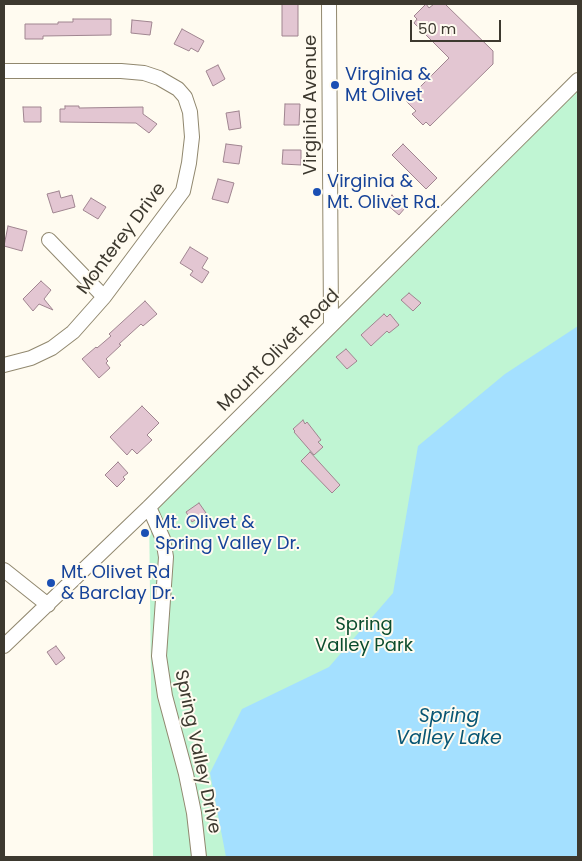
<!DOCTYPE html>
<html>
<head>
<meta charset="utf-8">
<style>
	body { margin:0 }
	#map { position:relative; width:582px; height:861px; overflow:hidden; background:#fffbf0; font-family:Poppins,sans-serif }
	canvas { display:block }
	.frame { position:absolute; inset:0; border:5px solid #3d392f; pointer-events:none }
	.scale { position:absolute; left:410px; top:20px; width:91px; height:22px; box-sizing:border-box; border:2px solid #3d392f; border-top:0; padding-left:6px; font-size:15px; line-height:18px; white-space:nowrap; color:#3d392f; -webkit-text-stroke:4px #fffbf0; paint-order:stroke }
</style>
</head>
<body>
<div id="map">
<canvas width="582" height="861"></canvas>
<div class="frame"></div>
<div class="scale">50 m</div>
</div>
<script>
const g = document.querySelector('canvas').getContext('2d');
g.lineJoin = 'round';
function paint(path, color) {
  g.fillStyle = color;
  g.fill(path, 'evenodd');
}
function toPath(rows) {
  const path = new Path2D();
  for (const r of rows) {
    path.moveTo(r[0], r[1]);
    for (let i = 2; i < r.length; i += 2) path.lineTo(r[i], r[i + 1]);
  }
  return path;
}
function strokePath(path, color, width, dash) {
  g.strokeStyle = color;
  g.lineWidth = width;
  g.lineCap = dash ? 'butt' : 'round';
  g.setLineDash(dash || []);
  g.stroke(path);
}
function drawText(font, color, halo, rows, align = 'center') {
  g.font = font + ' Poppins,sans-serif';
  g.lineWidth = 4;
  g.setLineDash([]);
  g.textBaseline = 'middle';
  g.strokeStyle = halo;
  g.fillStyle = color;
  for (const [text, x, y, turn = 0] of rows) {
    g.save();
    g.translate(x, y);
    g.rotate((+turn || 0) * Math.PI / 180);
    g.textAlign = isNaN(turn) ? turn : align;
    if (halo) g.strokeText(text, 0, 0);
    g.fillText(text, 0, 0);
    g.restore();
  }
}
paint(toPath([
	[578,77,578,857,153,857,149,507]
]), '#c0f5d3');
paint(toPath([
	[578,326,578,857,226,857,210,773,242,709,329,667,393,593,418,446,505,374]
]), '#a4e0ff');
const building = toPath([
	[282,4,298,4,298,36,282,36,282,4],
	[426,4,429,8,434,4,445,4,493,51,493,64,430,126,426,122,423,125,412,114,416,111,406,101,449,58,414,23,417,19,414,16,426,4],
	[73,19,111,19,111,35,43,36,43,39,25,39,25,24,58,24,58,22,73,22,73,19],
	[132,20,152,22,150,35,131,33,132,20],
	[182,29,204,41,198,52,191,48,189,51,174,44,182,29],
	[218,65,225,79,213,86,206,71,218,65],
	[285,104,300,104,299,125,284,125,285,104],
	[65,106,79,106,79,108,143,107,143,114,157,124,149,133,136,123,60,122,60,109,65,109,65,106],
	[23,107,41,107,41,122,24,122,23,107],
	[239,111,241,128,229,130,226,113,239,111],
	[226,144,242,146,239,164,223,162,226,144],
	[403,144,437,178,426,189,392,155,403,144],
	[283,150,301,150,301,165,282,164,283,150],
	[218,179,234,183,228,203,212,199,218,179],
	[59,191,61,198,72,195,75,207,53,213,47,194,59,191],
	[392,195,405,208,399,215,385,203,392,195],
	[91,198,106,207,98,219,83,210,91,198],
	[8,226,27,231,22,251,4,246,8,226],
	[190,247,208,258,202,268,209,272,202,283,190,275,193,271,180,263,190,247],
	[41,281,51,290,44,299,53,310,39,304,33,311,23,299,41,281],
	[409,293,421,303,413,311,401,300,409,293],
	[145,301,157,314,143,326,141,324,119,344,121,345,106,359,108,361,106,363,110,368,99,378,82,359,96,347,97,348,111,336,109,334,145,301],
	[384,314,387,317,390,314,399,325,389,333,387,331,371,346,361,335,384,314],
	[346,349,357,361,347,369,336,357,346,349],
	[142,406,159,423,147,435,152,440,137,454,132,449,127,455,110,437,142,406],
	[303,420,305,424,307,422,321,440,318,442,323,447,314,455,294,432,295,431,293,429,303,420],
	[310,452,340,485,332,493,301,461,310,452],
	[118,462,128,473,123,477,125,479,117,487,105,475,118,462],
	[199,503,206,513,192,522,186,512,199,503],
	[56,646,65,658,56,665,47,652,56,646]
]);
paint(building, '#e3c6d2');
strokePath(building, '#a08590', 1);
const minor = toPath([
	[329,4,331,325],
	[4,71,121,71,144,73,159,78,178,89,185,97,190,112,192,137,189,163,183,191,104,297,73,332,52,348,31,358,4,365],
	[49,240,104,297],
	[149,507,163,539,166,557,159,656,165,696,186,774,194,813,199,857],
	[4,570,48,605],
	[4,646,149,507,578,80]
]);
strokePath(minor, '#91886f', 16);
strokePath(minor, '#fff', 14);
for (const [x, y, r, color] of [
	[335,85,5,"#1a4fb4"],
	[317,192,5,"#1a4fb4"],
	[145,533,5,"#1a4fb4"],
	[51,583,5,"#1a4fb4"]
]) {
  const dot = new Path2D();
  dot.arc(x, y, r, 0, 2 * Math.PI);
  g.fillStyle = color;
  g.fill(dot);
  strokePath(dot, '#fffbf0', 2);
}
drawText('18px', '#164399', '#fffbf0', [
	["Virginia &",345,75],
	["Mt Olivet",345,96],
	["Virginia &",327,182],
	["Mt. Olivet Rd.",327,203],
	["Mt. Olivet &",155,523],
	["Spring Valley Dr.",155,544],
	["Mt. Olivet Rd",61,573],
	["& Barclay Dr.",61,594]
], 'left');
drawText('18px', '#3d392f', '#fffbf0', [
	["Virginia Avenue",311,105,-90],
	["Monterey Drive",122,239,-53],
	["Mount Olivet Road",279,351,-45],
	["Spring Valley Drive",197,752,78]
]);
drawText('18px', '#0b4c2d', '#fffbf0', [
	["Spring",364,625],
	["Valley Park",364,646]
]);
drawText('italic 19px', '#085674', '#fffbf0', [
	["Spring",449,717],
	["Valley Lake",449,739]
]);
</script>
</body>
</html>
